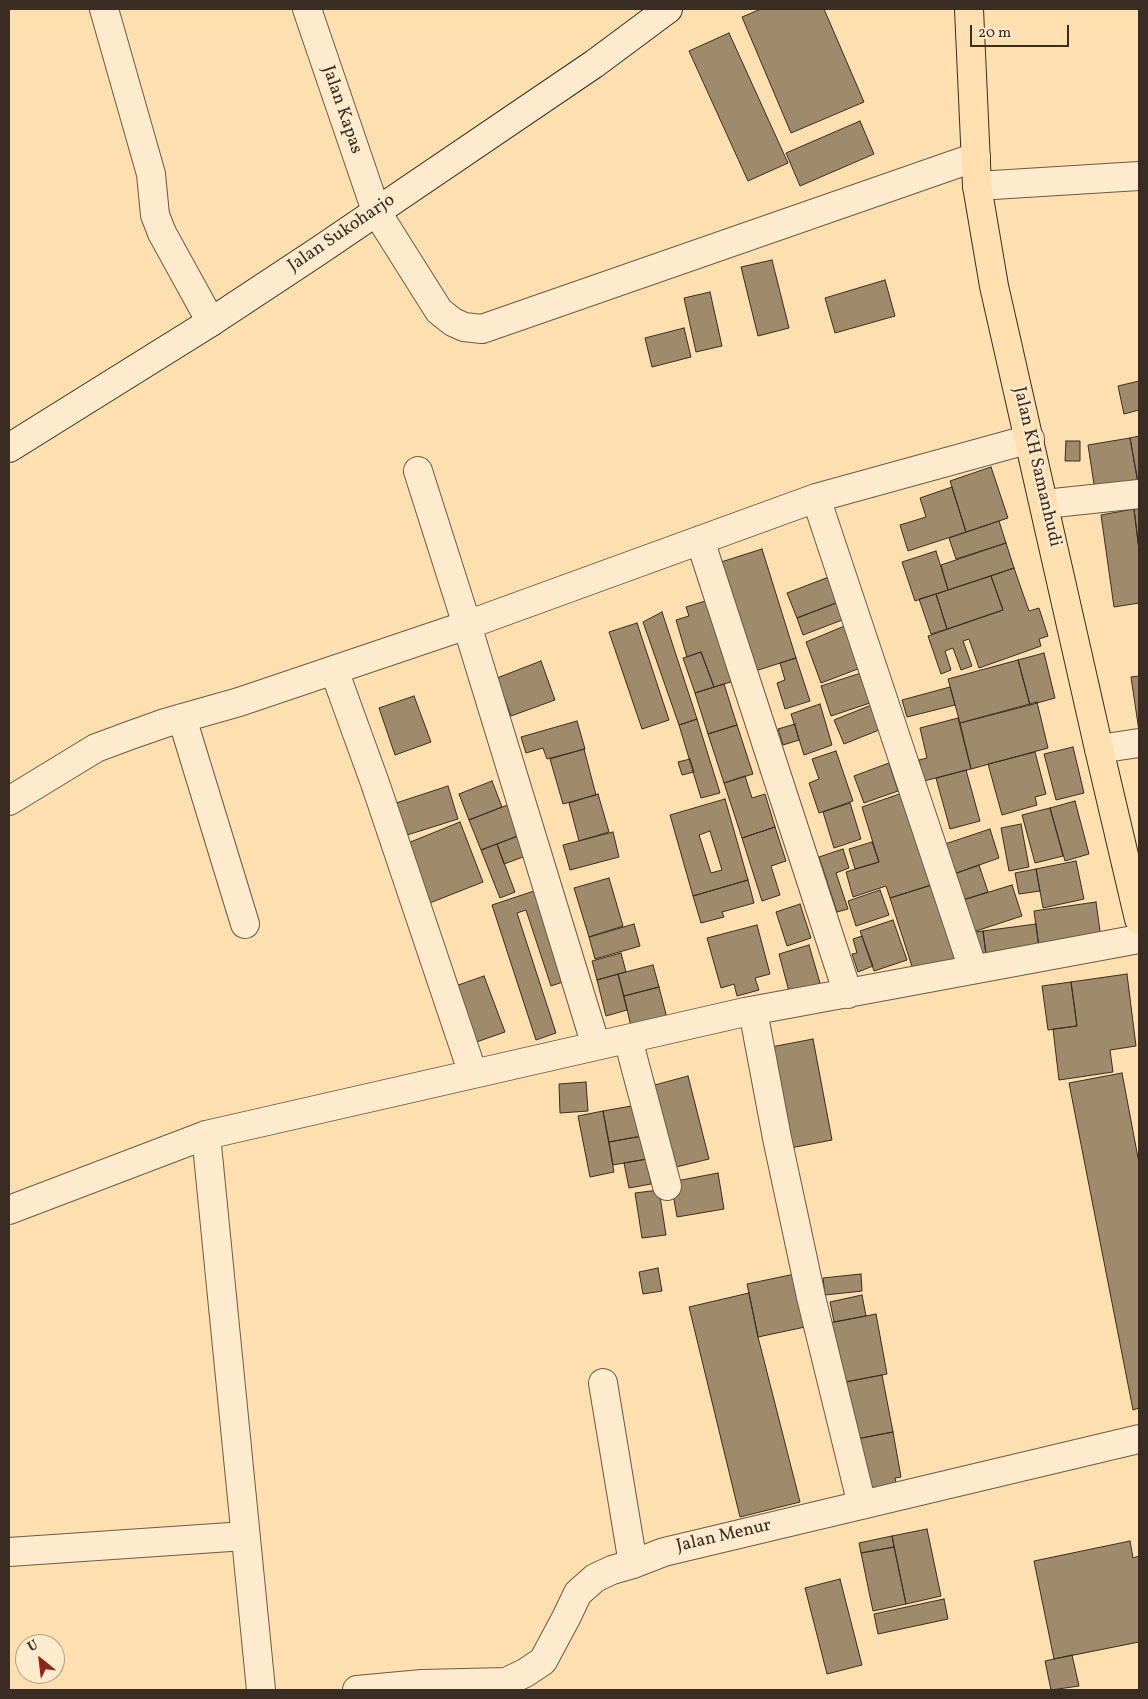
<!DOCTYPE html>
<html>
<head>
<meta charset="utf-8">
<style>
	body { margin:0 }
	#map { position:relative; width:1148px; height:1699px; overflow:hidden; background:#fddfb0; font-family:Vollkorn,serif }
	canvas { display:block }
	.frame { position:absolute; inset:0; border:10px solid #3a2d23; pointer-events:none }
	.north { position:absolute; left:15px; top:1634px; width:50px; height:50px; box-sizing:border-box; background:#feeacc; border:1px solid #b09e88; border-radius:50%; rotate:331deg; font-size:14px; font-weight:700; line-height:20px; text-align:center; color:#3a2d23 }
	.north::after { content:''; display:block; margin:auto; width:18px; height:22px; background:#8f2418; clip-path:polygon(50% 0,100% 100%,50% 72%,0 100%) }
	.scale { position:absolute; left:970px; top:25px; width:99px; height:22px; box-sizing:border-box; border:2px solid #3a2d23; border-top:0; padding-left:6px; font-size:15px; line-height:18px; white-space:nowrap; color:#3a2d23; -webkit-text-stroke:4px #feeacc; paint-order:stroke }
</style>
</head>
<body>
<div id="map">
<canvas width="1148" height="1699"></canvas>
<div class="frame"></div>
<div class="north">U</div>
<div class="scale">20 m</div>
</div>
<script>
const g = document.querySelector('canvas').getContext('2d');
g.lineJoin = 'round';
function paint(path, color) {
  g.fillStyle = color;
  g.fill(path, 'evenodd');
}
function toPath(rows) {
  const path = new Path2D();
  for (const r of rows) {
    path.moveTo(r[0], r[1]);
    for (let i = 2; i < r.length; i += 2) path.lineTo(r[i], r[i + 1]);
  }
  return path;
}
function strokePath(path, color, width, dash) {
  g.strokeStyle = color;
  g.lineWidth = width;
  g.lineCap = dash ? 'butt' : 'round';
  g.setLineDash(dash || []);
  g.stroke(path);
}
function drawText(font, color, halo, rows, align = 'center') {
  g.font = font + ' Vollkorn,serif';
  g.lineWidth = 4.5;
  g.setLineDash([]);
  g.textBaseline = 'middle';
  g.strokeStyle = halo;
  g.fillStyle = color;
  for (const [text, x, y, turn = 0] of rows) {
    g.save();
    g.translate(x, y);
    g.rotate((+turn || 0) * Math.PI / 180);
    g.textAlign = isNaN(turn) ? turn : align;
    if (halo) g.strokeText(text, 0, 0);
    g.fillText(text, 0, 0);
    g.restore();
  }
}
const building = toPath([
	[761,9,824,9,864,102,791,133,742,17,761,9],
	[729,33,788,163,748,181,689,51,729,33],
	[860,121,874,154,800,186,786,153,860,121],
	[772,260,789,328,758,336,741,267,772,260],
	[885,280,895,316,835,333,825,298,885,280],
	[710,292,722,346,696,352,684,298,710,292],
	[684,328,691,357,652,367,645,338,684,328],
	[1139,381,1139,410,1124,414,1118,386,1139,381],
	[1139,436,1139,483,1138,483,1130,438,1139,436],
	[1130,438,1138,483,1095,491,1088,445,1130,438],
	[1066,441,1080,441,1080,461,1065,461,1066,441],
	[991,467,1008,518,966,532,950,481,991,467],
	[952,487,966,532,908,551,900,525,926,517,920,498,952,487],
	[1139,508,1139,550,1134,509,1139,508],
	[1134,509,1139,550,1139,603,1114,607,1101,515,1134,509],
	[999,521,1006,543,956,559,949,538,999,521],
	[1006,543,1014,568,948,590,941,565,1006,543],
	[762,549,796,658,752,672,718,563,762,549],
	[936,551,948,590,915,601,902,562,936,551],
	[1014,568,1029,611,1039,608,1048,636,1039,639,1041,646,979,668,969,639,963,641,972,666,961,670,953,648,945,651,951,670,941,674,928,636,1003,610,991,576,1014,568],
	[834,575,844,600,797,618,787,593,834,575],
	[991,576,1003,610,947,629,936,594,991,576],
	[936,594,947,629,931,634,919,599,936,594],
	[718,597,744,678,714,687,701,652,687,657,676,620,689,616,686,607,718,597],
	[844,600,850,617,803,635,797,618,844,600],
	[662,612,697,719,679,725,643,622,662,612],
	[637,623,669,720,642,729,609,632,637,623],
	[847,625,863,667,821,683,806,642,847,625],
	[701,652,714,687,695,693,683,658,701,652],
	[1044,653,1055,698,1030,705,1018,660,1044,653],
	[796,658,810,701,785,709,777,683,785,680,780,663,796,658],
	[1018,660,1030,705,960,723,948,679,1018,660],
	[541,661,555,700,511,716,497,678,541,661],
	[867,671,876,701,831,716,821,686,867,671],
	[1139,676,1139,731,1131,677,1139,676],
	[724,684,737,725,708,734,695,693,724,684],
	[950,687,955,705,907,717,902,700,950,687],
	[414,696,431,742,395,755,379,708,414,696],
	[1037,702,1048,748,971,769,960,723,1037,702],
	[820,704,832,745,804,755,791,714,820,704],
	[874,704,884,728,844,744,834,720,874,704],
	[958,718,971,769,924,781,919,760,927,758,920,728,958,718],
	[697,719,720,793,701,798,679,725,697,719],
	[577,721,585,749,547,759,543,748,526,753,521,737,577,721],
	[795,724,799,740,783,745,778,729,795,724],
	[737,725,753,774,724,783,708,734,737,725],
	[1073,747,1084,793,1056,800,1044,754,1073,747],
	[584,749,596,795,563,804,550,759,584,749],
	[836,751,853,801,819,813,809,783,819,779,812,759,836,751],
	[1035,752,1046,794,1035,797,1037,805,1002,815,988,764,1035,752],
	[690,759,694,772,682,775,678,762,690,759],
	[889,763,898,791,864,803,854,776,889,763],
	[966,770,980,821,950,829,936,778,966,770],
	[745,776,752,798,765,794,775,827,742,838,724,783,745,776],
	[492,781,502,807,469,820,459,794,492,781],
	[448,786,458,819,404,836,393,804,448,786],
	[911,790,941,882,890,898,886,886,853,897,846,872,879,862,862,807,911,790],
	[598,794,609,832,579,841,569,803,598,794],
	[725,799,748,880,693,896,670,815,725,799],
	[710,831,722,870,711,873,699,835,710,831],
	[518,801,523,834,481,850,469,820,518,801],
	[1075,801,1089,854,1065,861,1050,808,1075,801],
	[850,803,861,839,834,848,823,812,850,803],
	[1050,808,1063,856,1035,863,1022,815,1050,808],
	[460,822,483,882,422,906,398,847,460,822],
	[1021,824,1029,867,1009,871,1001,828,1021,824],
	[775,827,786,861,771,866,780,895,762,901,742,838,775,827],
	[990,829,999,858,954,874,945,844,990,829],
	[613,832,619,857,570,870,563,845,613,832],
	[523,834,531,854,504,864,497,844,523,834],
	[872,842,879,862,855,869,849,849,872,842],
	[497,844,515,892,500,898,481,850,497,844],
	[843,849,849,868,836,873,848,909,837,912,819,857,843,849],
	[1076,861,1084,899,1043,908,1036,869,1076,861],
	[979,865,988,892,963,900,954,874,979,865],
	[1036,869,1040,891,1019,894,1015,873,1036,869],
	[609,878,623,926,589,937,574,888,609,878],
	[748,880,754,903,722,912,724,917,701,923,693,896,748,880],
	[941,882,966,962,916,979,890,898,941,882],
	[1012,885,1022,916,973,932,963,900,1012,885],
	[543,888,572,979,551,986,526,910,517,913,556,1033,536,1040,492,905,543,888],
	[880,890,889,915,856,926,848,901,880,890],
	[1096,902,1102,946,1040,955,1034,911,1096,902],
	[800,904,811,938,787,946,776,912,800,904],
	[893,920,907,960,874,971,860,931,893,920],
	[634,924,640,946,595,959,589,937,634,924],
	[1036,924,1040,955,987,962,983,931,1036,924],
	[757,925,770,974,755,978,759,990,737,996,734,984,721,988,707,938,757,925],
	[983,931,987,962,969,933,983,931],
	[862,936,873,966,858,972,852,954,857,953,853,939,862,936],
	[809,945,822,990,791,999,779,954,809,945],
	[621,953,626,972,597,980,592,961,621,953],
	[653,965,659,987,624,996,618,974,653,965],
	[618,974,627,1010,606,1016,597,980,618,974],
	[1127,974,1136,1046,1110,1050,1113,1072,1059,1080,1053,1029,1077,1026,1071,982,1127,974],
	[484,976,505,1032,468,1045,447,989,484,976],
	[1071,982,1077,1026,1048,1030,1042,986,1071,982],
	[659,987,668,1022,632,1031,624,996,659,987],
	[813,1039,832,1140,785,1149,766,1048,813,1039],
	[1122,1073,1139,1163,1139,1408,1133,1410,1069,1083,1122,1073],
	[688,1076,709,1159,672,1168,651,1086,688,1076],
	[586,1082,588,1111,560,1113,559,1084,586,1082],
	[637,1105,642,1136,609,1142,603,1111,637,1105],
	[603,1111,614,1172,590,1177,578,1116,603,1111],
	[642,1136,647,1159,613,1165,609,1142,642,1136],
	[647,1159,651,1184,629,1188,624,1163,647,1159],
	[718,1173,724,1209,677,1217,671,1182,718,1173],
	[659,1190,666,1235,642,1238,635,1193,659,1190],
	[658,1268,662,1291,643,1294,639,1272,658,1268],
	[795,1274,805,1327,758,1337,747,1284,795,1274],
	[861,1274,862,1291,825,1295,823,1278,861,1274],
	[749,1293,758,1337,800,1502,740,1517,689,1307,749,1293],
	[862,1295,866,1316,834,1322,830,1302,862,1295],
	[876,1314,887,1374,840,1383,829,1323,876,1314],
	[882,1375,893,1432,851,1440,840,1383,882,1375],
	[893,1432,901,1477,895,1478,897,1489,872,1494,851,1440,893,1432],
	[927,1529,941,1596,906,1604,892,1536,927,1529],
	[892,1536,894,1547,861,1553,859,1543,892,1536],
	[1130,1541,1133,1558,1139,1556,1139,1642,1054,1659,1034,1561,1130,1541],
	[894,1547,906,1604,873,1611,861,1553,894,1547],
	[840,1579,862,1665,827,1674,805,1588,840,1579],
	[944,1599,948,1619,878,1634,874,1614,944,1599],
	[1072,1655,1079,1686,1051,1690,1045,1661,1072,1655]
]);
paint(building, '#9f8a6c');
strokePath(building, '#3a2d23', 1);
const street = toPath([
	[104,9,151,174,155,215,162,233,211,322],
	[307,9,376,211,439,311,453,322,464,327,482,329,976,157],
	[977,186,1139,176],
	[418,471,467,625,596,1046],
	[816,498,973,969],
	[1045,504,1139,494],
	[700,540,848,994],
	[334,670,375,783,473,1074],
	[182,718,245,924],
	[1099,749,1139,743],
	[9,801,96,748,131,735,165,723,239,702,467,625,816,498,1030,439],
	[753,1011,777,1138,811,1297,862,1505],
	[628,1039,667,1186],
	[206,1135,261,1690],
	[9,1210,206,1135,745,1012,1139,939],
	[603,1383,633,1564],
	[9,1552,245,1536],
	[357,1690,422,1684,506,1682,525,1673,543,1661,566,1618,578,1593,595,1578,612,1570,633,1564,664,1552,1139,1439]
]);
const secondary = toPath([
	[9,448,211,322,317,252,594,64,668,9]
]);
const primary = toPath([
	[969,9,977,186,994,286,1099,749,1139,919]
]);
strokePath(street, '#6b5a46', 30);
strokePath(secondary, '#3a2d23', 30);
strokePath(primary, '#3a2d23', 30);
strokePath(street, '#feeacc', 28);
strokePath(secondary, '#feeacc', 28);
strokePath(primary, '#fddfb0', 28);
drawText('18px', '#3a2d23', '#feeacc', [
	["Jalan Kapas",341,110,71],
	["Jalan Sukoharjo",342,234,-34],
	["Jalan KH Samanhudi",1036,467,77],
	["Jalan Menur",724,1537,-13]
]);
</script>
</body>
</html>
